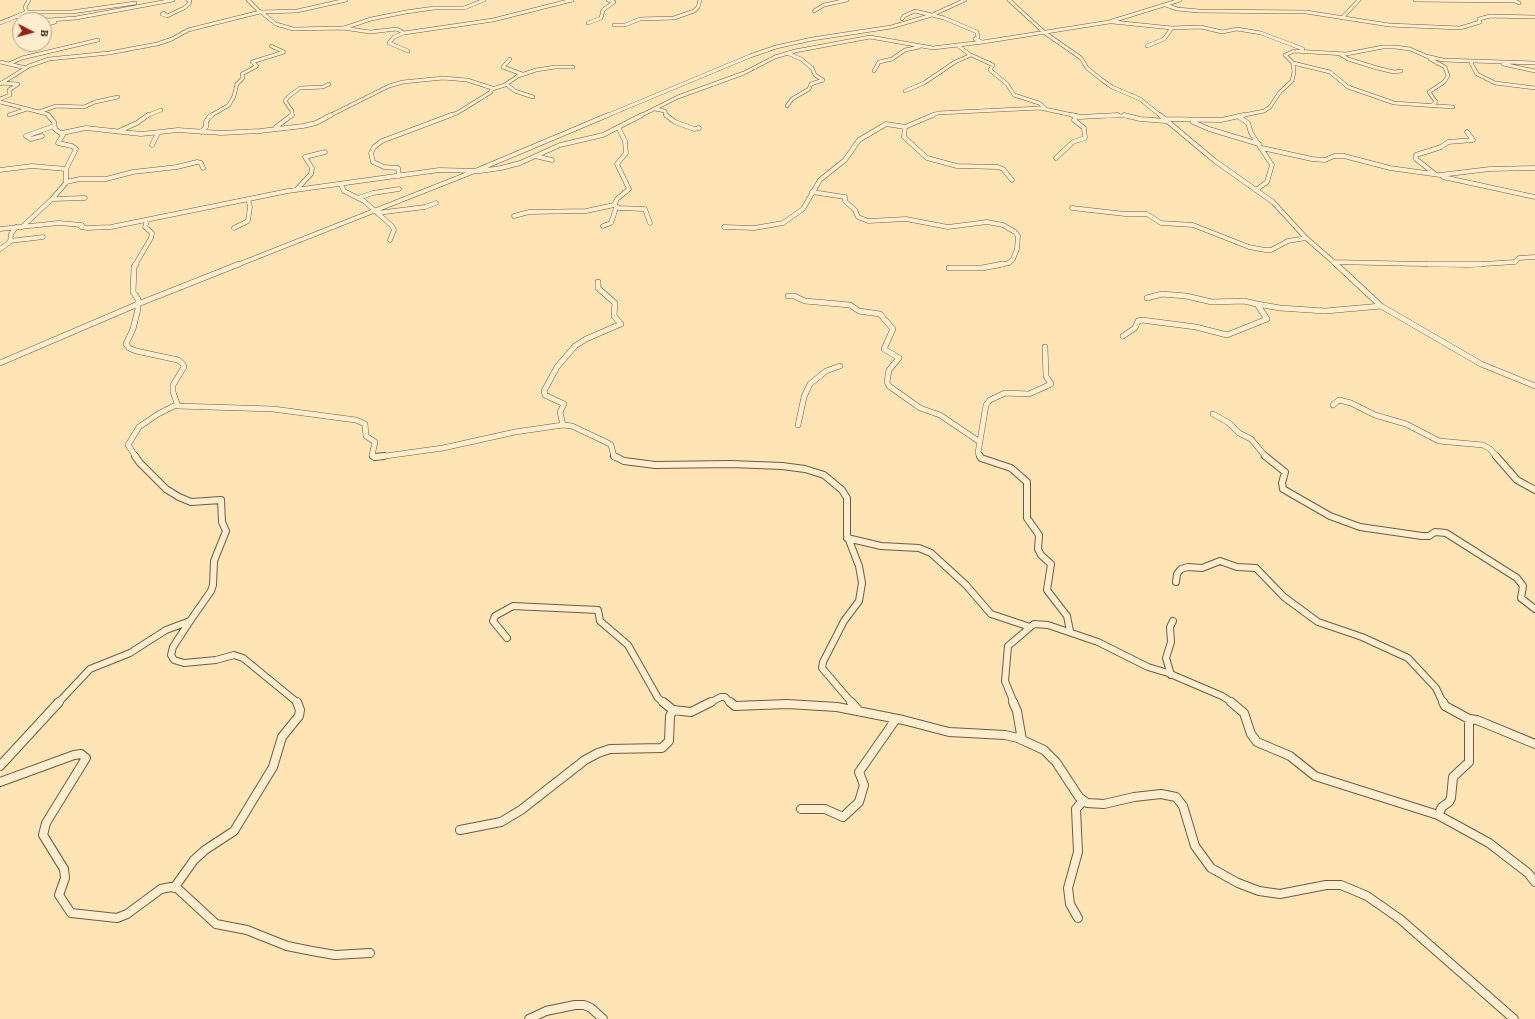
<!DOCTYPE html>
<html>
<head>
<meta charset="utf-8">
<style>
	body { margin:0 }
	#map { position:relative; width:1535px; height:1019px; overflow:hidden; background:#ffe4b5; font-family:Vollkorn,serif }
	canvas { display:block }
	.north { position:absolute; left:12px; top:12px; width:40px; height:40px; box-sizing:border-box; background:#ffedcf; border:1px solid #b3a087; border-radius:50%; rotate:96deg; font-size:11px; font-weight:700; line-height:16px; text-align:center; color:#412d1b }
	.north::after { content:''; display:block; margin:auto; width:14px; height:18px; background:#8f2418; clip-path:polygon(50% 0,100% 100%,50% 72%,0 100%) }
</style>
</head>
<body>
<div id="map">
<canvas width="1535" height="1019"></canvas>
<div class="north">B</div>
</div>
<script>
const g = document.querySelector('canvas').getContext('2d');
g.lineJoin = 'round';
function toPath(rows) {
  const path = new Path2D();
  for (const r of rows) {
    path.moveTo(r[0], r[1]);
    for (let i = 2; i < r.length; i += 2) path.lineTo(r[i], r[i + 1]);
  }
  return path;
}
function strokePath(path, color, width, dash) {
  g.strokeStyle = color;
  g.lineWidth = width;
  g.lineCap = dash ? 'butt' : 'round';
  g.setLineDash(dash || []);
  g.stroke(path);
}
const minorFar4 = toPath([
	[1009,0,1045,33,1081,58,1087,68,1102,80,1112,87,1140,99,1161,116],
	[1415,0,1515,1,1519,3],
	[1166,5,1177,9,1199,11,1306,12,1389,25,1460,28,1480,22,1479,19,1490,16,1535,17],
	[814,11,824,5,847,0],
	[27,12,72,12,135,3],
	[261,12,276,24,293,29,343,28,370,32,397,29,404,33,493,20,572,0],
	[261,12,297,11,346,0],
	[164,13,162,14,167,16,184,8,189,4,190,1,188,0],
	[17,17,49,20,76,18,173,0],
	[1342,18,1359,0],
	[902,19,904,16,915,11,944,18,977,32,978,37,975,39,982,42],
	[1113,22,1172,28,1201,27,1222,32,1237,29,1261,33,1303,49],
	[0,23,27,12,25,7,29,0],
	[588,23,601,18,603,10,614,2,608,0],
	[44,25,55,22],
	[614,25,625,25,640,19,674,18,694,11,698,7,700,0],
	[344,28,371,19,406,12,434,8,464,8,484,0],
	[404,33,394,37,389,43,408,51],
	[957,45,969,54,993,65,990,70,1007,84,1014,95,1039,103,1045,108],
	[1147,46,1164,39,1172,28],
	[787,53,801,59,812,68,815,75,823,80,811,84,809,89,792,99,787,106],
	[1340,54,1348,59,1377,68,1394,72,1401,71],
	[510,59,503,67,522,74],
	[1430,59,1445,67,1448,76,1444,82,1429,92,1436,102,1432,105],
	[1470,61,1477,74,1495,83,1535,88],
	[0,62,26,68],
	[1293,63,1330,72,1348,87,1394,103,1453,107],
	[9,64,22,58,98,40],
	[1503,64,1535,71],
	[874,71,879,62,892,59,905,50,919,47],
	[0,84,29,66,49,59,109,53,157,44,172,39,188,30,260,12,248,0],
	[506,84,515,91,533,97],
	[492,89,505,85,518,76,536,70,555,67,573,67],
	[905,91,924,83,955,62,971,55],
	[0,99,10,95,9,90,18,84,1,83],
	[0,102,47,114,49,116],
	[655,109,665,111,666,116],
	[39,112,56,106,84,107,95,102,118,97],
	[9,115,27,109],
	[146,116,161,110],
	[210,116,229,105,234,96,237,84,243,78,242,74,257,66,252,62,284,52,271,46],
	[292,116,292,111,285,101,288,97,300,88,323,87,329,84],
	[329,116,389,86,403,82,443,78,467,80,492,88,491,92,457,113,448,116],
	[606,116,750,56,776,47,812,39,891,27,932,15,965,0],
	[640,116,678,97,744,73,775,57,795,51,870,37,933,48,983,42,1109,22,1180,0],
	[930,116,938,113,1040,108,1077,116],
	[1096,116,1128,116],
	[1239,116,1264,111,1270,107,1280,92,1292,81,1294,72,1293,63,1285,55,1294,51,1346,54,1383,47,1395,47,1410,49,1426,56,1443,60,1535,63]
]);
const minorFar3 = toPath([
	[666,115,675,122,694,129,699,128],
	[1072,115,1080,117,1118,115],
	[1124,115,1140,119,1165,121],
	[1160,115,1215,161,1273,202,1306,238,1337,265],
	[1239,117,1248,123,1251,133,1272,165,1267,182,1256,190],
	[1165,119,1221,120,1244,115],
	[1193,122,1209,129,1259,144],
	[276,127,292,115],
	[618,127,625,141,626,153,617,164,629,189,617,199,614,205,619,208,645,209,650,223],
	[905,127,904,137,927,158,957,166,998,167,1003,169,1012,180],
	[119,131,137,123,148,115],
	[201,132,206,127,206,122,209,117,212,115],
	[62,133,86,128,141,134,178,130,221,133,260,131,303,126,316,123,331,115],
	[42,136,31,139,26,136,54,126],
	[152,145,158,133],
	[1262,148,1312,159,1325,160,1334,156,1344,156,1390,168,1440,175,1490,169,1535,168],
	[535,156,552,160],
	[1056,158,1073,142,1085,138,1084,128,1074,120,1077,116],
	[0,170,32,166,66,169],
	[1435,174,1416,159,1416,155,1441,147,1448,142,1473,140,1467,132],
	[399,176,398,168,384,167,373,162,371,153,374,147,382,141,451,115],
	[1443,177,1535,197],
	[66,182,80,179,106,179,133,172,177,167,197,162,201,163,203,168],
	[341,185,344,191,364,201,392,226,394,230,390,240],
	[296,190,311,174,312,168,305,157,325,152],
	[812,192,845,197,845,201,855,210,858,217,868,221,906,219,948,227,987,222,1003,225,1015,232,1018,236,1017,249,1013,259,1009,263,998,265],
	[358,198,373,193,399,189],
	[52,199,85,198],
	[1072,208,1125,214,1147,214,1161,223,1193,225,1249,247,1265,250,1271,250,1288,241,1306,238],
	[377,213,425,207,436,203],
	[514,216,529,212,586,211,614,205],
	[603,226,611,223,616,208],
	[22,227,52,199,66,183,66,169,76,149,72,146,58,143,63,135,55,129,54,122,48,115],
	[724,227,754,228,783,223,803,209,820,180,845,160,859,140,886,124,905,127,933,115],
	[234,228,248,221,250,207,248,199],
	[0,229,59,223,82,225,81,227,87,228,111,227,288,191,439,170,480,171,501,168,520,163,560,145,603,135,642,115],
	[10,241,43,237],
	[0,249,10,242,11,234,16,227],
	[1333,262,1468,265,1515,262,1519,258,1535,257],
	[135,265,151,238,152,233,145,227,147,221],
	[237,265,475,171,608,115]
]);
const minorFar2 = toPath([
	[136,264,134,267,133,292,138,299,138,309,133,329,126,344,129,348,136,351,178,360,183,364,184,367,173,385,173,392,178,406,273,409,356,420,365,424,366,436,375,442,372,455,374,457],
	[1336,264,1381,306,1481,364,1535,386],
	[1428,264,1482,264],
	[949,268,982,268,1003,264],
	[788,296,794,296,805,301,850,305,859,311,880,314,893,329,884,349,899,358,889,370,887,382,889,386,920,408,940,415,980,442],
	[1147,298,1162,294,1186,296,1212,302,1244,301,1257,304],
	[1123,336,1135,328,1138,321,1142,320,1196,327,1227,335,1267,319,1257,304,1280,308,1325,311,1381,306],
	[0,363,138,304,239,264],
	[1333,405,1339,400,1351,403,1375,415,1406,424,1439,441,1483,445,1490,449,1497,457],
	[1213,414,1229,423,1239,433,1251,439,1266,457],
	[563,425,560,412,564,404,545,395,544,391,557,367,575,346,586,339,621,324,614,316,615,303,598,288,598,282],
	[798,425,804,397,810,384,826,371,840,366],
	[136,457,128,445,139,427,158,414,176,405],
	[378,457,443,448,515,432,563,425,572,426,608,443,611,445,614,457],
	[980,457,978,453,986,405,990,400,1005,393,1029,394,1051,384,1046,376,1045,347]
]);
const minorFar1 = toPath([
	[135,456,140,463,166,489,179,497,191,502,221,500,222,522,226,531,214,561,213,585,211,591,190,621],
	[373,456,375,457,384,456],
	[614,456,624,461,655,465,731,464,782,466,805,469,824,475,842,490,847,498,847,535,859,566,862,583,859,601,844,621,823,662,822,668,852,703],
	[980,456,981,458,1011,468,1027,482,1027,518,1039,535,1038,549,1041,555,1051,564,1047,590,1067,616,1070,631],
	[1265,456,1285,472,1282,483,1283,489,1330,516,1360,527,1422,536,1429,536,1435,532,1446,533,1517,578,1523,586,1521,598,1535,609],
	[1496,456,1517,480,1535,490],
	[847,538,881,546,919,548,931,553,966,585,991,614,1030,627],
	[1176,582,1177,574,1181,569,1188,567,1202,568,1220,561,1237,567,1256,568,1284,597,1318,622,1362,637,1408,658,1436,688,1443,703],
	[507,638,493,621,495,616,513,606,598,610,600,621,628,645,658,698,664,703],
	[1171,675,1166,658,1171,642,1170,627,1173,621],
	[58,703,90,669,130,653,166,630,190,621,173,647,171,655,174,660,184,663,216,660,234,655,243,658,298,703],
	[709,703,721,697,725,697,731,703],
	[1014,703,1005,681,1008,646,1034,624,1048,625,1098,642,1148,667,1168,673,1222,696,1233,703]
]);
const minor = toPath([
	[663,702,673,710],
	[730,702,735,706,787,704,837,707,903,720,949,732,1005,735,1018,738,1044,750,1056,762,1079,797,1087,803,1104,804,1134,797,1161,794,1176,797,1183,806,1195,846,1211,868,1238,883,1259,891,1280,894,1326,885,1341,885,1367,896,1400,919,1514,1019],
	[851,702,859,711],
	[1013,702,1017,711,1022,740],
	[1231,702,1244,713,1251,734,1257,742,1290,756,1315,776,1438,815,1489,843,1528,873,1535,882],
	[1443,702,1445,706,1469,719],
	[0,766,59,702],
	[0,782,74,755,81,754,86,758,46,823,43,835,64,869,65,878,59,895,71,913,117,918,127,914,161,889,171,887,177,888,216,924,247,930,287,946,312,951,335,955,370,953],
	[801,809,825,809,843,817,859,802,864,785,859,772,896,719],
	[1438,815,1442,807,1449,802,1451,798,1453,777,1469,762,1469,719,1477,720,1535,744],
	[460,830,501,822,521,810,585,760,598,753,610,749,662,748,669,741,670,716,673,710,691,712,711,702],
	[174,888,194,860,205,850,234,831,273,767,282,737,299,716,300,710,297,702],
	[1078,918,1070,904,1068,888,1078,852,1076,809,1083,801],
	[529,1019,546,1011,575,1005,584,1005,591,1008,603,1019]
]);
strokePath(minorFar4, '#705b42', 4);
strokePath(minorFar3, '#705b42', 5);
strokePath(minorFar2, '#705b42', 6);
strokePath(minorFar1, '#705b42', 8);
strokePath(minor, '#705b42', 10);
strokePath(minorFar4, '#ffedcf', 3);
strokePath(minorFar3, '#ffedcf', 4);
strokePath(minorFar2, '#ffedcf', 5);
strokePath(minorFar1, '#ffedcf', 6);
strokePath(minor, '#ffedcf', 8);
</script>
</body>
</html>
